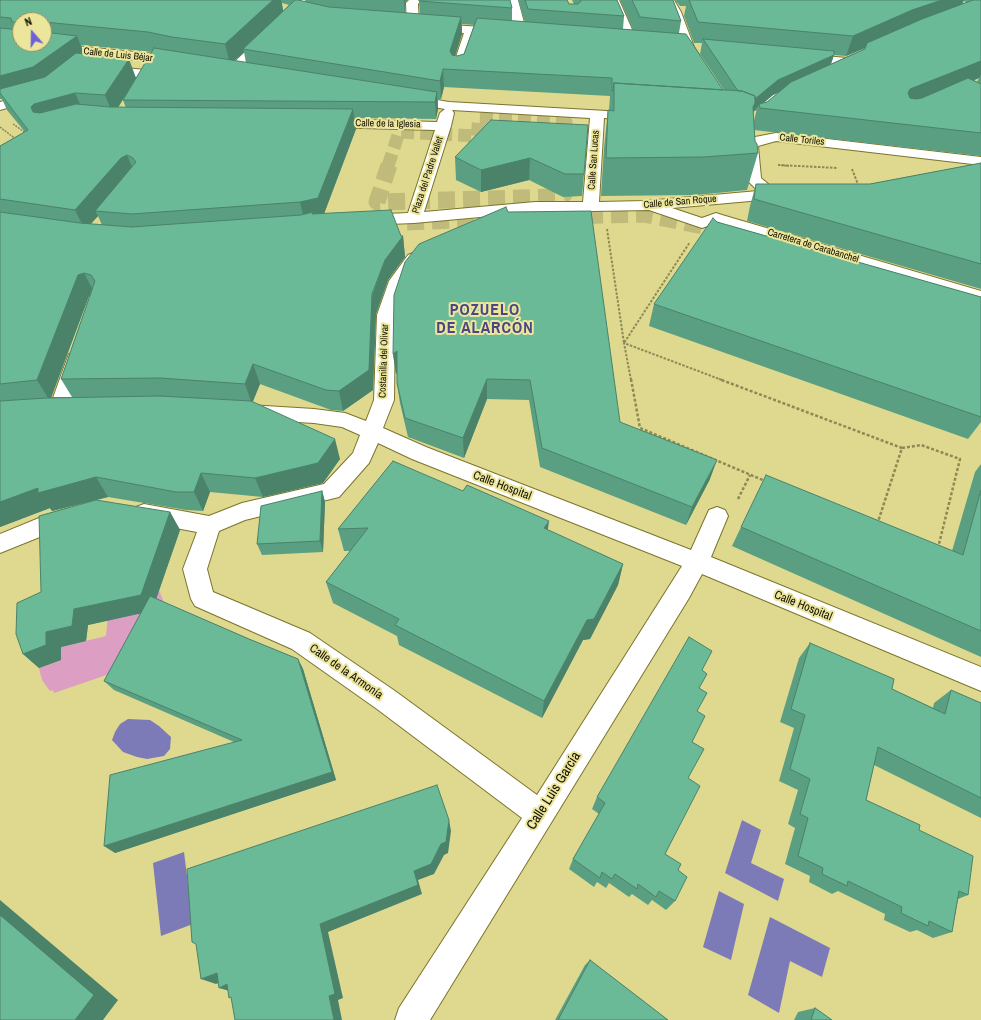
<!DOCTYPE html>
<html>
<head>
<meta charset="utf-8">
<style>
	body { margin:0 }
	#map { position:relative; width:981px; height:1020px; overflow:hidden; background:#dfd98f; font-family:"Archivo Narrow",sans-serif }
	canvas { display:block }
	.north { position:absolute; left:12px; top:12px; width:40px; height:40px; box-sizing:border-box; background:#ece69c; border:1px solid #95905e; border-radius:50%; rotate:340deg; font-size:11px; font-weight:700; line-height:16px; text-align:center; color:#131000 }
	.north::after { content:''; display:block; margin:auto; width:14px; height:18px; background:#6e60db; clip-path:polygon(50% 0,100% 100%,50% 72%,0 100%) }
</style>
</head>
<body>
<div id="map">
<canvas width="981" height="1020"></canvas>
<div class="north">N</div>
</div>
<script>
const g = document.querySelector('canvas').getContext('2d');
g.lineJoin = 'round';
function paint(path, color) {
  g.fillStyle = color;
  g.fill(path, 'evenodd');
}
function toPath(rows) {
  const path = new Path2D();
  for (const r of rows) {
    path.moveTo(r[0], r[1]);
    for (let i = 2; i < r.length; i += 2) path.lineTo(r[i], r[i + 1]);
  }
  return path;
}
function strokePath(path, color, width, dash) {
  g.strokeStyle = color;
  g.lineWidth = width;
  g.lineCap = dash ? 'butt' : 'round';
  g.setLineDash(dash || []);
  g.stroke(path);
}
function drawText(font, color, halo, rows, align = 'center') {
  g.font = font + ' "Archivo Narrow",sans-serif';
  g.lineWidth = 4;
  g.setLineDash([]);
  g.textBaseline = 'middle';
  g.strokeStyle = halo;
  g.fillStyle = color;
  for (const [text, x, y, turn = 0] of rows) {
    g.save();
    g.translate(x, y);
    g.rotate((+turn || 0) * Math.PI / 180);
    g.textAlign = isNaN(turn) ? turn : align;
    if (halo) g.strokeText(text, 0, 0);
    g.fillText(text, 0, 0);
    g.restore();
  }
}
paint(toPath([
	[159,590,169,615,127,668,54,693,53,690,50,691,42,680,39,668,61,660,61,647,106,636,109,605]
]), '#dc9ec2');
paint(toPath([
	[128,719,150,720,159,726,171,737,170,749,164,756,147,759,137,757,123,752,112,740,115,732,120,724],
	[742,820,761,830,751,863,784,879,778,901,725,873],
	[184,852,193,924,161,936,153,863],
	[719,891,744,904,731,960,703,947],
	[770,917,830,948,822,977,790,961,779,1013,748,995]
]), '#7c7bb7');
strokePath(toPath([
	[477,136,506,137],
	[477,136,479,118,566,122,565,166],
	[388,166,399,132,477,136]
]), '#c0bb7a', 13, [13, 6]);
strokePath(toPath([
	[389,165,377,202,557,197,564,194,565,165],
	[561,216,644,214,713,228],
	[407,222,506,218]
]), '#c0bb7a', 17, [17, 8]);
const minor = toPath([
	[300,0,313,0,239,73,229,73,228,70,229,67,300,0],
	[409,0,421,0,418,4,419,26,417,29,413,30,409,29,407,26,406,3,409,0],
	[506,0,518,0,527,34,525,37,521,38,517,37,515,34,506,0],
	[607,0,619,0,638,43,636,46,632,47,628,46,626,43,607,0],
	[662,0,674,0,681,12,694,47,702,60,700,63,696,64,692,63,690,60,682,47,669,12,662,0],
	[432,24,501,28,505,29,507,32,505,35,501,36,476,34,464,69,463,72,458,73,453,72,452,69,464,33,428,31,426,28,428,25,432,24],
	[0,38,20,40,20,44,44,43,155,54,183,60,184,63,183,66,178,67,155,62,0,46,0,38],
	[803,54,847,58,857,62,858,65,857,68,839,75,834,74,833,71,834,68,841,65,799,61,797,58,799,55,803,54],
	[103,66,146,70,151,71,152,74,151,77,146,78,98,73,97,70,98,67,103,66],
	[806,76,811,77,813,80,811,83,752,111,747,112,742,111,740,108,742,105,806,76],
	[34,92,39,93,41,96,39,99,0,110,0,102,34,92],
	[408,95,449,102,642,113,644,116,642,119,637,120,604,118,599,202,646,201,758,191,746,179,744,144,746,141,755,137,776,133,981,157,981,165,776,141,758,146,761,178,774,189,789,196,792,199,789,202,784,204,768,198,761,200,672,208,702,218,716,213,722,215,981,291,981,303,716,223,702,228,649,210,536,212,490,226,484,224,482,221,484,218,491,216,414,223,364,225,358,223,356,220,358,217,364,215,408,213,435,130,326,127,321,126,319,123,321,120,326,119,437,122,440,113,445,109,403,102,401,99,403,96,408,95],
	[452,110,590,118,583,202,535,202,424,212,451,126,454,113,452,110],
	[418,251,424,252,426,256,406,282,395,315,394,400,383,428,426,447,691,550,709,510,717,507,725,510,728,516,711,557,981,667,981,691,702,574,689,598,430,1020,395,1020,399,1008,522,818,377,709,292,649,195,606,191,599,183,569,197,532,144,522,136,519,133,513,136,507,144,504,209,516,242,503,324,484,353,453,360,435,342,427,314,423,249,419,242,417,239,412,242,407,249,405,314,409,345,413,366,421,374,400,377,315,389,281,408,255,418,251],
	[378,443,412,459,682,566,537,795,395,691,310,633,213,592,207,569,219,531,245,520,339,497,369,463,378,443],
	[76,352,83,354,85,359,69,409,66,414,59,416,52,414,49,409,67,359,69,354,76,352],
	[67,509,75,512,78,518,75,524,57,530,0,553,0,534,44,516,67,509]
]);
strokePath(minor, '#7b742b', 2);
strokePath(toPath([
	[13,124,26,133],
	[0,127,17,140],
	[778,165,789,166]
]), '#8d8956', 1.5, [2, 1]);
strokePath(toPath([
	[778,165,838,168],
	[852,169,859,187],
	[607,229,624,343,690,242],
	[631,380,624,343,722,380]
]), '#8d8956', 2, [2.5, 1.5]);
strokePath(toPath([
	[631,379,640,428,876,528,902,448,719,379],
	[902,448,921,445,960,459,938,548],
	[738,499,750,475]
]), '#8d8956', 2.5, [3, 2]);
paint(minor, '#fff');
paint(toPath([
	[0,0,301,0,300,0,306,2,306,1,304,0,407,0,405,2,405,13,420,14,419,0,512,8,512,21,525,22,518,0,567,0,569,4,574,4,572,0,617,0,624,16,623,29,633,30,620,0,673,0,681,21,679,33,723,90,724,90,700,54,702,43,694,43,684,16,686,6,680,6,675,0,981,0,981,156,754,130,755,141,758,153,747,190,696,195,601,196,604,148,608,110,611,110,609,110,610,96,444,87,441,99,438,99,438,109,436,119,354,118,356,129,324,214,403,236,405,257,388,280,376,314,373,390,343,411,331,410,260,384,252,402,340,459,323,483,263,497,210,492,203,511,186,510,108,497,52,511,50,508,0,527,0,146,25,132,7,110,2,99,0,99],
	[963,1,967,2,962,4],
	[282,3,289,5,283,11],
	[20,20,44,20,44,44,20,44],
	[462,24,474,25,464,54,457,56,455,56,462,34],
	[81,45,152,52,123,100,126,108,118,108,136,78,84,54],
	[865,48,864,49,831,64,834,55,846,56],
	[244,52,246,63,234,61,235,60],
	[979,78,977,82,974,80],
	[779,92,767,102,764,103,773,95],
	[757,108,754,121,753,112],
	[98,216,102,225,91,224],
	[90,295,61,379,72,397,51,397,89,296],
	[491,120,584,174,582,196,563,197,529,180,481,192,456,180,455,157],
	[981,163,981,289,747,221,750,206,756,184,870,184],
	[508,212,620,422,710,479,686,525,540,467,529,400,487,399,464,458,408,437,400,403,397,383,397,372,396,374,393,354],
	[717,222,981,297,981,422,968,439,649,326,654,304],
	[393,461,623,564,618,585,590,639,583,640,542,718,399,645,397,636,333,603,326,582,350,551,344,551,338,529],
	[981,464,981,657,732,546,741,527,952,551,975,472],
	[322,491,325,502,323,552,262,555,257,544],
	[170,512,180,530,156,599,249,639,298,659,303,669,336,780,115,853,234,742,114,690,104,681,141,613,88,625,86,641,61,647,61,660,39,668,23,654,41,592],
	[810,643,892,689,933,708,934,703,951,690,981,703,981,818,874,765,866,800,919,830,968,895,958,899,952,932,933,938,917,930,910,932,884,920,885,914,838,891,832,894,809,882,810,876,785,864,795,828,788,824,798,790,779,781,794,728,780,722,799,658],
	[702,670,707,674,699,688,688,778,665,854,678,870,675,901,666,910,652,900,648,905,632,894,629,897,609,883,606,888,597,882,594,887,569,869,573,859,599,814,592,809,597,797],
	[590,960,668,1020,555,1020,585,965],
	[815,1008,832,1020,794,1020,798,1012]
]), '#5b9f82');
paint(toPath([
	[273,0,281,0,284,14,243,49,244,52,230,64,225,44],
	[404,0,407,0,405,2,405,19],
	[942,0,964,0,959,11,867,43,865,48,846,56,853,36,912,10],
	[461,17,462,34,451,69,450,51],
	[77,36,85,56,42,88,0,93,0,76],
	[834,55,829,69,773,95,759,106,759,104,757,108,753,112,745,101,778,80],
	[129,59,136,78,113,115,105,95],
	[981,61,981,75,979,78,901,111,908,93,910,89],
	[443,69,444,87,441,99,440,81],
	[437,92,438,109,436,119,435,102],
	[75,93,84,113,41,127,31,107,34,104],
	[353,109,356,129,322,219,305,223,300,202],
	[127,155,136,176,95,211,98,216,85,230,75,210,121,158],
	[530,158,529,180,481,192,481,170],
	[403,236,405,257,388,280,376,314,373,390,343,411,339,391,385,260],
	[84,273,95,294,89,296,50,401,37,380,78,275],
	[397,351,400,371,396,374,393,354],
	[253,364,260,384,252,404,245,384],
	[487,379,487,399,464,458,463,438],
	[335,439,340,459,323,483,263,497,255,478],
	[717,460,710,479,686,525,692,507],
	[201,473,210,492,203,511,194,492],
	[96,477,108,497,52,511,50,508,0,527,0,502,38,488],
	[322,491,325,502,323,552,320,541],
	[170,512,180,530,152,611,88,625,86,641,61,647,61,660,39,668,23,654,46,632,74,609],
	[549,521,546,544,544,528],
	[623,564,618,585,590,639,583,640,542,718,544,701,587,620],
	[298,659,303,669,336,780,115,853,104,846,332,772],
	[449,820,451,831,448,853,444,855,434,874,418,880,422,894,328,932,343,998,338,1000,342,1020,334,1020,329,996,320,924],
	[0,900,118,1000,103,1020,75,1020,0,915],
	[217,973,231,978,216,984,201,979],
	[227,984,233,992,219,988]
]), '#4a826a');
const building = toPath([
	[0,0,273,0,225,44,172,37,148,32,44,22,44,20,20,20,20,22,12,22,11,18,0,17,0,0],
	[295,0,298,0,329,7,461,17,450,51,452,55,457,56,464,54,477,18,686,34,723,90,614,83,613,91,612,91,612,78,443,69,440,81,243,49,295,0],
	[419,0,510,0,512,8,419,1,419,0],
	[525,0,567,0,569,4,578,4,581,1,581,0,617,0,624,16,528,9,525,0],
	[632,0,673,0,681,21,640,17,632,0],
	[689,0,942,0,912,10,853,36,698,22,689,0],
	[973,0,981,0,981,61,910,89,908,93,910,98,916,99,922,98,968,78,981,84,981,133,760,108,759,104,767,102,791,82,865,49,867,43,922,19,973,0],
	[0,28,20,30,20,44,44,44,44,32,77,36,33,67,0,76,0,28],
	[703,39,834,51,834,55,778,80,755,99,755,96,742,91,738,91,703,39],
	[154,48,437,92,435,102,123,100,154,48],
	[76,53,129,59,105,95,75,93,34,104,31,107,33,112,40,113,76,104,110,107,353,109,318,198,300,202,132,214,95,211,136,162,133,158,127,155,121,158,75,210,0,199,0,146,28,130,0,93,0,89,45,77,76,53],
	[614,83,742,91,755,96,755,103,753,107,755,141,757,144,758,153,704,157,606,158,608,110,614,111,614,83],
	[491,120,588,125,584,174,565,174,530,158,481,170,455,157,491,120],
	[981,163,981,264,754,199,756,184,870,184,981,163],
	[506,207,508,212,591,211,620,422,717,460,692,507,542,448,530,380,487,379,463,438,405,418,397,383,397,351,393,354,394,295,405,262,419,244,506,207],
	[391,210,401,236,403,236,385,260,372,294,369,370,339,391,326,390,253,364,245,384,160,378,61,379,95,281,91,275,84,273,78,275,37,380,0,384,0,212,80,223,132,227,301,215,313,212,312,214,391,210],
	[713,218,717,222,981,297,981,417,654,304,713,218],
	[160,396,251,401,335,439,318,463,255,478,201,473,194,492,176,492,96,477,38,493,38,488,0,502,0,401,46,398,160,396],
	[393,461,463,491,467,485,549,521,544,528,623,564,594,619,587,620,544,701,395,625,399,619,326,582,368,528,338,529,393,461],
	[766,475,963,555,981,490,981,631,741,527,766,475],
	[322,491,320,541,257,544,261,506,322,491],
	[96,500,170,512,141,595,74,609,72,626,46,632,46,645,23,654,16,634,17,603,41,592,39,516,96,500],
	[150,596,249,639,298,659,332,772,104,846,110,775,242,740,104,681,150,596],
	[689,637,712,651,702,670,707,674,699,688,707,693,697,711,705,716,692,742,704,749,688,778,700,786,665,854,681,864,678,870,687,877,675,901,659,891,656,897,638,884,637,889,615,874,612,879,602,872,600,878,573,859,605,803,597,797,689,637],
	[810,643,894,679,892,689,945,714,951,690,981,703,981,798,878,747,866,800,920,825,919,830,973,856,968,895,959,891,952,932,929,921,928,926,901,913,902,907,848,881,847,886,822,874,823,868,798,856,808,818,800,814,810,779,790,769,805,715,791,709,810,643],
	[437,785,449,820,446,842,441,844,431,864,414,871,418,885,320,924,335,994,329,996,334,1020,235,1020,231,997,229,998,227,984,219,988,217,973,201,979,196,944,192,942,187,869,437,785],
	[0,915,94,995,75,1020,0,1020,0,915],
	[590,960,668,1020,558,1020,590,960],
	[815,1008,832,1020,811,1020,815,1008]
]);
paint(building, '#6ab997');
strokePath(building, '#4a826a', 1);
drawText('10px', '#131000', '#ece69c', [
	["Calle de Luis Béjar",118,55,6],
	["Calle de la Iglesia",388,124,1],
	["Calle Toriles",802,140,6],
	["Calle San Lucas",594,160,-86],
	["Plaza del Padre Vallet",428,175,-72],
	["Calle de San Roque",680,202,-5],
	["Carretera de Carabanchel",813,246,17],
	["Costanilla del Olivar",384,361,-88]
]);
drawText('12px', '#131000', '#ece69c', [
	["Calle Hospital",502,486,21],
	["Calle Hospital",803,606,22],
	["Calle de la Armonía",346,672,35]
]);
drawText('14px', '#131000', '#ece69c', [
	["Calle Luis García",554,791,-58]
]);
g.letterSpacing = '1px';
drawText('bold 16px', '#4a4684', '#ece69c', [
	["POZUELO",485,311],
	["DE ALARCÓN",485,329]
]);
g.letterSpacing = '0px';
</script>
</body>
</html>
